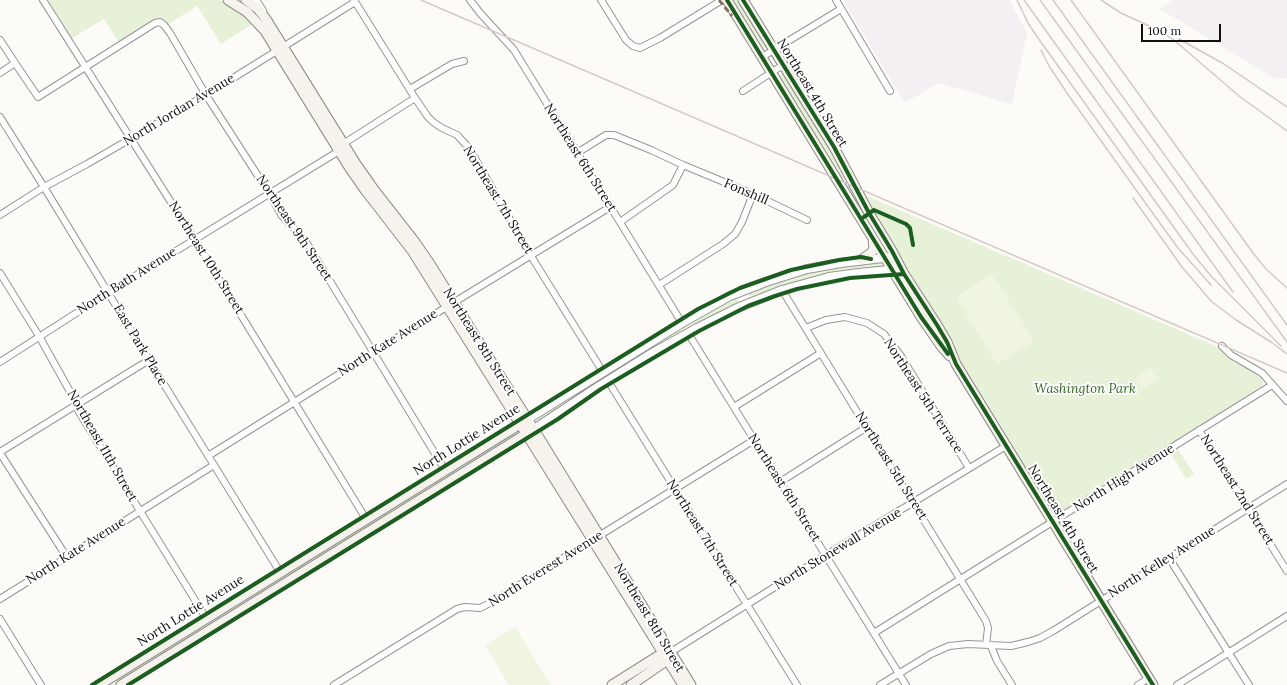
<!DOCTYPE html>
<html>
<head>
<meta charset="utf-8">
<style>
	body { margin:0 }
	#map { position:relative; width:1287px; height:685px; overflow:hidden; background:#fcfbf7; font-family:Lora,serif }
	canvas { display:block }
	.scale { position:absolute; left:1141px; top:24px; width:80px; height:18px; box-sizing:border-box; border:2px solid #101010; border-top:0; padding-left:5px; font-size:12px; line-height:14px; white-space:nowrap; color:#101010; -webkit-text-stroke:3px #fff; paint-order:stroke }
</style>
</head>
<body>
<div id="map">
<canvas width="1287" height="685"></canvas>
<div class="scale">100 m</div>
</div>
<script>
const g = document.querySelector('canvas').getContext('2d');
g.lineJoin = 'round';
function paint(path, color) {
  g.fillStyle = color;
  g.fill(path, 'evenodd');
}
function toPath(rows) {
  const path = new Path2D();
  for (const r of rows) {
    path.moveTo(r[0], r[1]);
    for (let i = 2; i < r.length; i += 2) path.lineTo(r[i], r[i + 1]);
  }
  return path;
}
function strokePath(path, color, width, dash) {
  g.strokeStyle = color;
  g.lineWidth = width;
  g.lineCap = dash ? 'butt' : 'round';
  g.setLineDash(dash || []);
  g.stroke(path);
}
function drawText(font, color, halo, rows, align = 'center') {
  g.font = font + ' Lora,serif';
  g.lineWidth = 4;
  g.setLineDash([]);
  g.textBaseline = 'middle';
  g.strokeStyle = halo;
  g.fillStyle = color;
  for (const [text, x, y, turn = 0] of rows) {
    g.save();
    g.translate(x, y);
    g.rotate((+turn || 0) * Math.PI / 180);
    g.textAlign = isNaN(turn) ? turn : align;
    if (halo) g.strokeText(text, 0, 0);
    g.fillText(text, 0, 0);
    g.restore();
  }
}
paint(toPath([
	[843,0,1009,0,1027,33,1012,104,938,83,905,103],
	[1174,0,1287,0,1287,78,1274,78,1160,9]
]), '#f4eff2');
paint(toPath([
	[47,0,220,0,233,6,254,23,221,44,197,6,167,25,154,21,149,22,141,30,119,43,104,19,71,39],
	[734,0,740,0,767,45,766,48,761,49,732,2],
	[782,73,785,74,828,144,848,180,841,178,779,78,779,75],
	[844,184,851,187,889,253,888,254],
	[862,194,1218,347,1222,351,1253,369,1262,377,1263,384,1262,386,1214,417,1060,512,1054,512,1050,509,1008,437,954,349,930,306],
	[881,261,882,266,880,267,846,270,832,273,755,297,749,296,748,292,803,272],
	[734,296,738,297,739,301,737,305,539,422,537,419,539,417,595,379],
	[516,429,518,432,516,436,435,486,433,482],
	[1178,449,1194,474,1186,479,1171,454],
	[423,488,425,492,118,685,103,685]
]), '#e7f1d8');
paint(toPath([
	[992,274,1034,341,997,364,956,297],
	[1151,368,1158,380,1142,389,1135,378],
	[515,627,551,685,509,685,485,645]
]), '#f0f5e1');
const minor = toPath([
	[43,0,195,240,366,519],
	[354,0,415,98,428,117,433,122,442,128,457,135,469,148,531,256,603,372],
	[470,0,480,13,514,50,682,323],
	[601,0,626,40,633,46,640,48,660,38,722,0],
	[836,0,890,91],
	[0,40,15,63],
	[762,57,841,9],
	[0,73,15,63,38,97,155,23,160,22,164,25,170,33,206,95,269,193,282,216,305,240,445,470],
	[410,89,452,64,464,61],
	[743,91,783,65],
	[0,117,44,187,149,360,280,572],
	[577,153,606,135,614,135,651,150,683,165,753,194,807,220],
	[0,215,44,187,87,164,206,95,355,2],
	[620,222,673,185,683,165],
	[0,273,39,336,73,397,79,412,206,618],
	[659,285,723,244,735,234,742,222,753,194],
	[782,290,986,621,988,628,986,645],
	[806,328,826,320,845,317,867,323,884,334,901,356,969,468],
	[688,333,906,685],
	[1222,346,1231,355,1262,373,1287,401],
	[0,362,109,292,339,151,343,144,415,98],
	[608,381,797,685],
	[734,407,821,353],
	[1199,430,1287,571],
	[0,452,149,360],
	[0,453,66,556],
	[208,456,448,306,610,207],
	[780,482,867,427],
	[1169,558,1249,685],
	[0,599,214,465],
	[0,619,41,685],
	[874,633,1272,385],
	[991,646,997,661,1012,685],
	[671,652,818,560,1006,446],
	[334,685,457,609,465,607,480,608,492,602,754,440],
	[880,685,931,654,949,646,968,644,1011,646,1028,642,1040,638,1053,631,1287,484],
	[1138,685,1149,678],
	[1177,685,1287,616]
]);
const tertiary = toPath([
	[255,0,262,11],
	[528,419,682,323,730,296,766,282,807,269,841,263,891,257],
	[534,429,590,392,654,352,697,328,737,308,782,290,829,277,859,273,898,269]
]);
const secondary = toPath([
	[228,0,247,12,265,31,349,167,365,190,413,252,683,685],
	[246,0,258,9,266,19,356,164,375,191,415,242,428,261,538,436,691,685],
	[727,0,921,317,941,346,950,356],
	[743,0,834,147,869,213,892,251,904,274,937,325,947,342,956,364,1153,685],
	[861,260,871,253,874,249,873,239],
	[99,685,525,421],
	[121,685,531,431],
	[612,685,658,656,669,652],
	[631,685,663,663,669,655]
]);
strokePath(minor, '#969694', 8);
strokePath(tertiary, '#969694', 10);
strokePath(secondary, '#8d8c8b', 11);
strokePath(minor, '#fffefe', 6);
strokePath(tertiary, '#fffefe', 8);
strokePath(secondary, '#f5f3ec', 9);
strokePath(toPath([
	[421,0,1287,373],
	[1017,0,1028,23,1038,38,1193,254,1211,276,1281,346],
	[1024,0,1233,292],
	[1040,0,1287,342],
	[1053,0,1287,325],
	[1071,0,1253,253,1266,269,1287,288],
	[1101,0,1121,13,1162,32,1175,41,1239,96,1287,131],
	[1179,39,1224,64,1287,107],
	[1041,50,1049,66,1069,96,1154,215,1178,248,1211,285],
	[1133,198,1182,267,1211,301,1236,320,1271,342,1287,354]
]), '#d7c7c7', 1.5);
strokePath(toPath([
	[719,0,732,16]
]), '#8d6e63', 3, [6, 3]);
strokePath(toPath([
	[727,0,921,317,948,354],
	[743,0,834,147,869,213,892,251,904,274,937,325,947,342,956,364,1153,685],
	[864,217,874,210,906,224,910,228,913,245],
	[92,685,698,309,740,288,791,270,839,260,861,257,871,259],
	[128,685,558,419,601,389,699,331,748,306,775,296,797,289,850,278,904,274]
]), '#1b5e20', 4);
drawText('13px', '#101010', '#fff', [
	["Northeast 4th Street",812,93,59],
	["North Jordan Avenue",179,110,-31],
	["Northeast 6th Street",580,158,58],
	["Fonshill",746,192,23],
	["Northeast 7th Street",498,200,59],
	["Northeast 9th Street",294,228,56],
	["Northeast 10th Street",206,258,58],
	["North Bath Avenue",127,281,-32],
	["Northeast 8th Street",479,342,58],
	["North Kate Avenue",388,343,-32],
	["East Park Place",140,345,59],
	["Northeast 5th Terrace",923,396,57],
	["North Lottie Avenue",467,440,-32],
	["Northeast 11th Street",102,446,60],
	["Northeast 5th Street",891,466,58],
	["North High Avenue",1124,478,-32],
	["Northeast 6th Street",784,488,58],
	["Northeast 2nd Street",1237,490,58],
	["Northeast 4th Street",1063,519,59],
	["Northeast 7th Street",702,533,58],
	["North Stonewall Avenue",838,549,-31],
	["North Kate Avenue",76,551,-32],
	["North Kelley Avenue",1162,562,-32],
	["North Everest Avenue",546,569,-32],
	["North Lottie Avenue",191,611,-32],
	["Northeast 8th Street",649,618,59]
]);
drawText('italic 13px', '#336722', '#fff', [
	["Washington Park",1085,389]
]);
</script>
</body>
</html>
